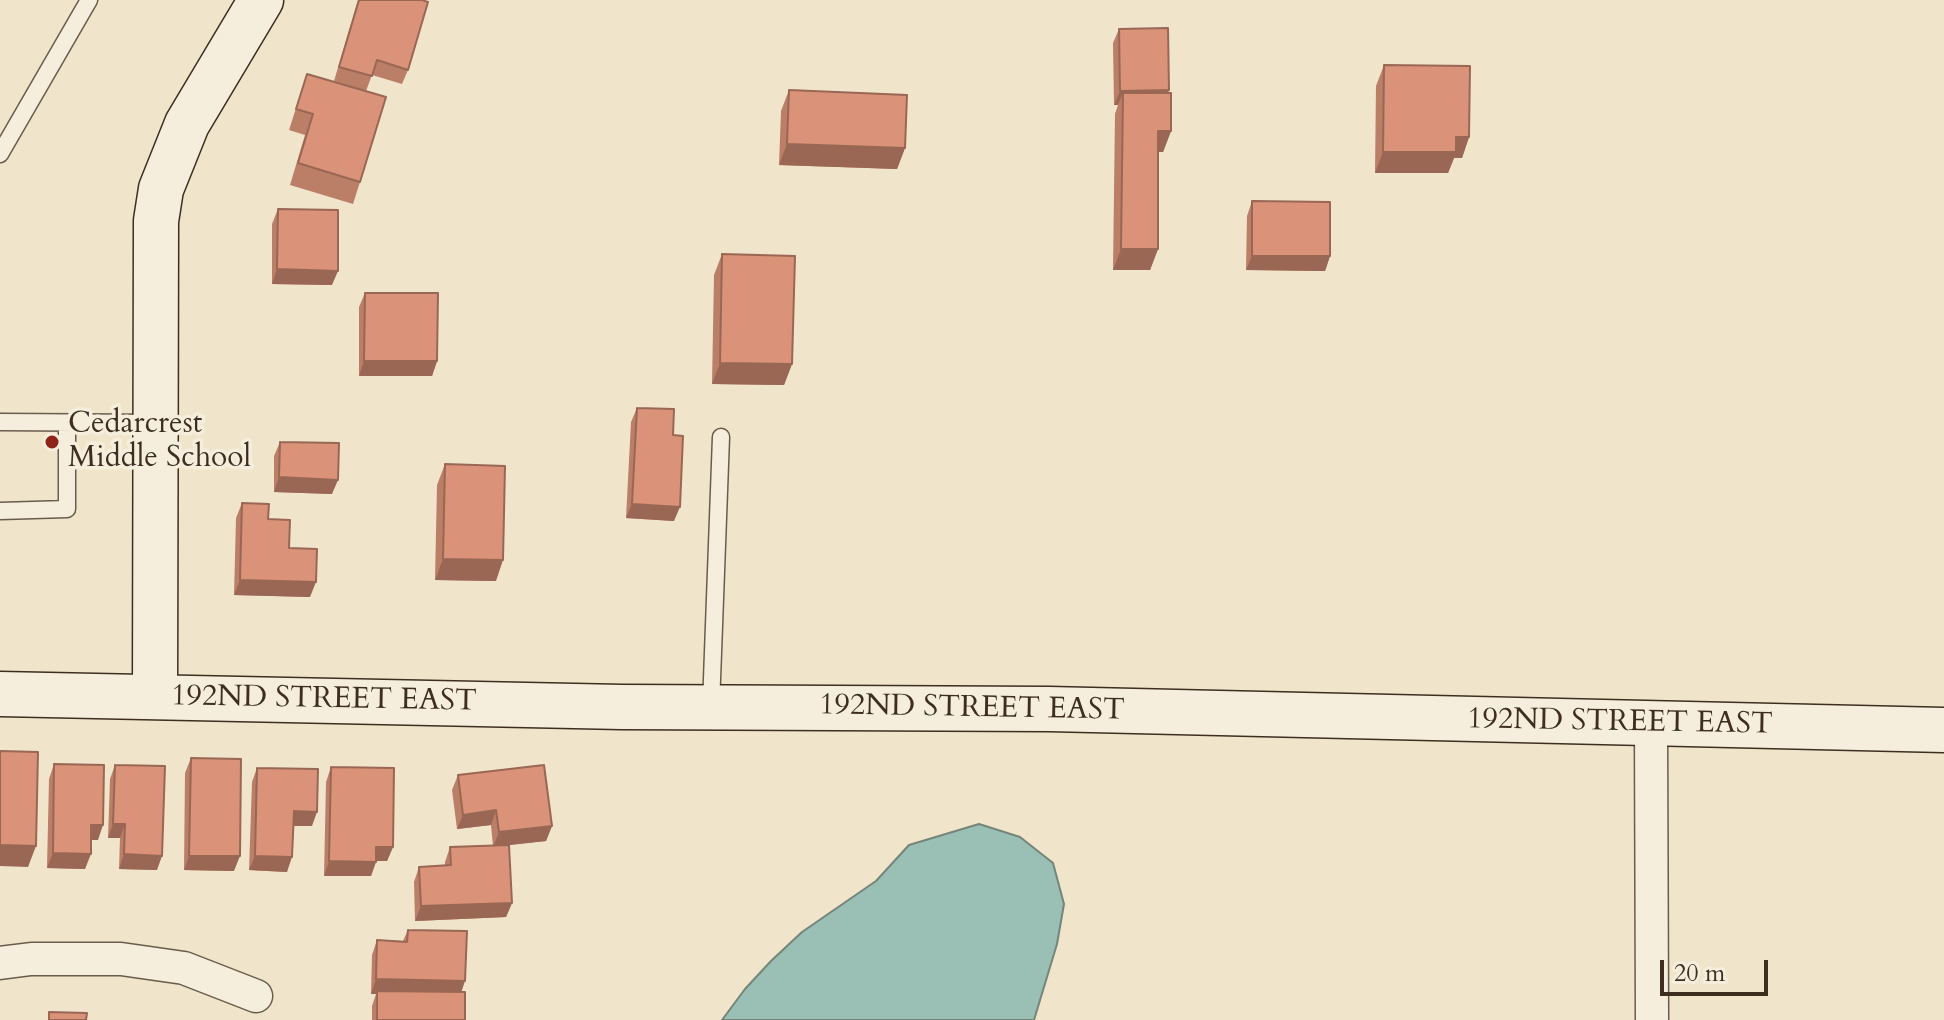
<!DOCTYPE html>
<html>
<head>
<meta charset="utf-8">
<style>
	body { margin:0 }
	#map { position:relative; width:1944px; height:1020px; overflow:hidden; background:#f0e5cb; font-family:Cardo,serif }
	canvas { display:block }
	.scale { position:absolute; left:1660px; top:960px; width:108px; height:36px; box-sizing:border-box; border:4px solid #3d2e20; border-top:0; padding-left:10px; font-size:24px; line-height:28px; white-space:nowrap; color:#3d2e20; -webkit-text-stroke:6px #f5eedd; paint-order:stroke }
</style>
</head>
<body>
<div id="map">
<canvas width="1944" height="1020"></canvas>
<div class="scale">20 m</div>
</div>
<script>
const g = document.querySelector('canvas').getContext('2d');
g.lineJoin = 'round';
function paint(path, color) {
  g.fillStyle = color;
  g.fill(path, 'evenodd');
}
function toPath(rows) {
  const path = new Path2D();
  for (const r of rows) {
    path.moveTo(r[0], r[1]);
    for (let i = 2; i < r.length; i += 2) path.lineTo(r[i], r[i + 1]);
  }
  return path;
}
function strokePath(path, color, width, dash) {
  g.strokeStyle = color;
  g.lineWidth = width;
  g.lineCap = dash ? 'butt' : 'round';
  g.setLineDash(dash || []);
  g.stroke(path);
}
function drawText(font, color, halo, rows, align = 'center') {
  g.font = font + ' Cardo,serif';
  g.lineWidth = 7;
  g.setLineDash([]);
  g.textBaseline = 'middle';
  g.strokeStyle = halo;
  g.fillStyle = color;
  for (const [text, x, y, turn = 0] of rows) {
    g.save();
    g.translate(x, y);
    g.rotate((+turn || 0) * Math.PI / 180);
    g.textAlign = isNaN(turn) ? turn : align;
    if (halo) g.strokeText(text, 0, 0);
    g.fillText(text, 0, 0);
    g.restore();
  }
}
const water = toPath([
	[979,824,1020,837,1053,863,1064,904,1057,944,1034,1020,722,1020,745,989,771,961,802,932,876,881,909,845,979,824]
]);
paint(water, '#9abfb5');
strokePath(water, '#758579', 2);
const lane = toPath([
	[0,154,89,0],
	[0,422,154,423],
	[0,511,67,509,67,423],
	[711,706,721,437]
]);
const street = toPath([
	[1651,725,1652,1020],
	[0,963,31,959,121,959,184,968,256,996]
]);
const secondary = toPath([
	[0,694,622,707,1049,709,1944,730],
	[155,696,156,221,161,189,187,124,261,0]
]);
strokePath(lane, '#6a5c4b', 19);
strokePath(street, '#6a5c4b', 35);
strokePath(secondary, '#3d2e20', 47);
strokePath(lane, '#f5eedd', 16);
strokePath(street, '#f5eedd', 32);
strokePath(secondary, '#f5eedd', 44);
paint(toPath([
	[358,0,422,0,408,70,402,84,372,75,366,91,334,81],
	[1119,29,1169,90,1168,93,1171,131,1163,152,1158,152,1158,249,1150,270,1113,270,1115,114,1118,105,1114,105,1113,43],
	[1384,65,1469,137,1462,158,1454,158,1448,173,1375,173,1376,86],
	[307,74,360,182,353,204,290,185,305,135,289,130],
	[789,90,905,148,897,169,779,165,781,111],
	[1252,201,1330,256,1325,271,1246,270,1247,216],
	[278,209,332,285,272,284,272,224],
	[722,254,792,364,784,385,712,384,714,275],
	[365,293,437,361,432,376,359,376,359,307],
	[637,408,673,435,674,521,626,518,631,422],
	[280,442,332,494,274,492,274,456],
	[445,464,496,581,435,580,437,485],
	[242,503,268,519,289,548,310,597,234,595,236,518],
	[191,758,234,871,184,870,185,773],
	[54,764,98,840,91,840,85,869,47,868,49,779],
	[115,765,157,870,119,869,120,838,108,838,110,779],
	[331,767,393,847,387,861,376,861,371,876,324,876,326,782],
	[257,768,312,826,293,826,287,872,249,870,252,782],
	[458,775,552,826,546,841,506,845,512,903,506,917,415,921,414,882,419,867,445,866,445,862,450,847,493,846,491,825,457,829,452,790],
	[408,930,462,992,465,1020,372,1020,372,1006,376,994,371,994,372,955,377,940,403,941]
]), '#bb7e67');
paint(toPath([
	[1169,90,1163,105,1123,93,1118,105,1114,105,1120,91],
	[1158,131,1171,131,1163,152,1151,152],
	[1456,137,1469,137,1462,158,1454,158,1448,173,1375,173,1383,152],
	[787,144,905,148,897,169,779,165],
	[1121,249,1158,249,1150,270,1113,270],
	[1252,256,1330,256,1325,271,1246,270],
	[277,269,338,271,332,285,272,284],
	[364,361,437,361,432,376,359,376],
	[720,363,792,364,784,385,712,384],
	[279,477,338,480,332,494,274,492],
	[632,504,680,507,674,521,626,518],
	[443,559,503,560,496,581,435,580],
	[240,580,316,582,310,597,234,595],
	[496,810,491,825,457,829,463,815],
	[294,811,317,812,312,826,288,826],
	[113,824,125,824,120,838,108,838],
	[91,825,103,825,98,840,86,840],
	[552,826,546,841,493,847,499,832],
	[0,845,36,846,28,867,0,866],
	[376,847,393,847,387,861,371,861],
	[53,853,91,854,85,869,47,868],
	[124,854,162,856,157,870,119,869],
	[189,856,240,856,234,871,184,870],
	[255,856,292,857,287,872,249,870],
	[329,861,376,862,371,876,324,876],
	[512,903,506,917,415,921,421,906],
	[376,979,465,981,460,996,377,991,376,994,371,994]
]), '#996754');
const building = toPath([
	[359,0,422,0,428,2,408,70,377,60,372,76,339,67,359,0],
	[1168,28,1169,90,1120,91,1119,29,1168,28],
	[1384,65,1470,66,1469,137,1456,137,1456,152,1383,152,1384,65],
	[307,74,386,97,360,182,298,163,313,114,296,109,307,74],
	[789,90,907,95,905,148,787,144,789,90],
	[1123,93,1171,93,1171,131,1158,131,1158,249,1121,249,1123,93],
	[1252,201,1330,202,1330,256,1252,256,1252,201],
	[278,209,338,210,338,271,277,269,278,209],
	[722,254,795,256,792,364,720,363,722,254],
	[365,293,438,293,437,361,364,361,365,293],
	[637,408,674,409,673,435,683,436,680,507,632,504,637,408],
	[280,442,339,443,338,480,279,477,280,442],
	[445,464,505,466,503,560,443,559,445,464],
	[242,503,269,504,268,519,290,520,289,548,317,549,316,582,240,580,242,503],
	[0,751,38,752,36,846,0,845,0,751],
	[191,758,241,759,240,856,189,856,191,758],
	[54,764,104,765,103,825,91,825,91,854,53,853,54,764],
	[115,765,165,766,162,856,124,854,125,824,113,824,115,765],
	[544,765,552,826,499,832,496,810,463,815,458,775,544,765],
	[331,767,394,768,393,847,376,847,376,862,329,861,331,767],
	[257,768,318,769,317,812,294,811,292,857,255,856,257,768],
	[509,845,512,903,421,906,419,867,451,865,450,847,509,845],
	[408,930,467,931,465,981,376,979,377,940,407,942,408,930],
	[377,991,465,992,465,1020,377,1020,377,991],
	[49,1012,87,1013,86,1020,49,1020,49,1012]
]);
paint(building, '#da9378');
strokePath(building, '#996754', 2);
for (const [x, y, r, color] of [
	[52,442,8,"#8f2418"]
]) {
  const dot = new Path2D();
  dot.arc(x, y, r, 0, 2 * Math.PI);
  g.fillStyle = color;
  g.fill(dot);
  strokePath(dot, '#f5eedd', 3);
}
drawText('30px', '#3d2e20', '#f5eedd', [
	["Cedarcrest",68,425],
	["Middle School",68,459]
], 'left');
drawText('30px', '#3d2e20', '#f5eedd', [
	["192ND STREET EAST",324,700,1],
	["192ND STREET EAST",972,709,1],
	["192ND STREET EAST",1620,723,1]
]);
</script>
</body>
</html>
